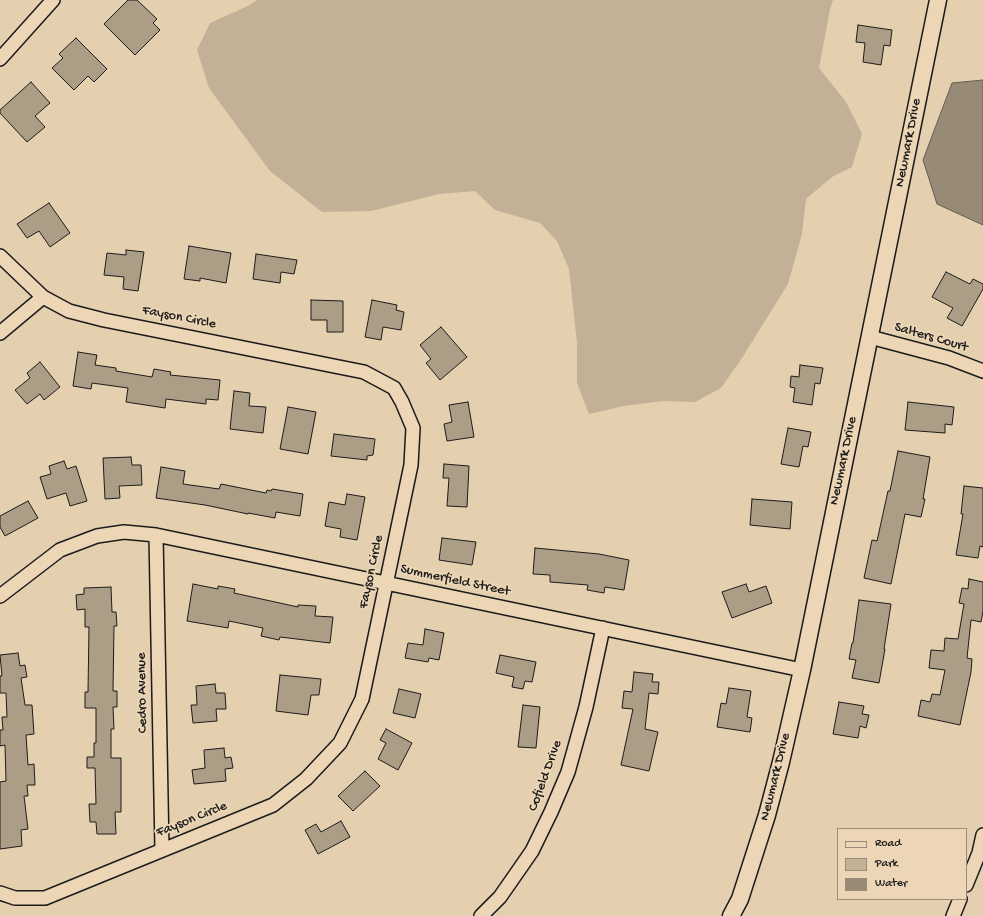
<!DOCTYPE html>
<html>
<head>
<meta charset="utf-8">
<style>
	body { margin:0 }
	#map { position:relative; width:983px; height:916px; overflow:hidden; background:#e4cfaf; font-family:"Gochi Hand",sans-serif }
	canvas { display:block }
	.legend { position:absolute; left:837px; top:828px; width:130px; height:72px; box-sizing:border-box; background:#ecd6b5; border:1px solid #998c78; margin:0; padding:5px 7px; list-style:none; font-size:12px; color:#1c1c1c }
	.legend li { display:flex; align-items:center; gap:8px; height:20px }
	.legend b { width:20px; border:1px solid #998c78 }
</style>
</head>
<body>
<div id="map">
<canvas width="983" height="916"></canvas>
<ul class="legend">
<li><b style="height:5px;background:#ecd6b5"></b>Road</li>
<li><b style="height:11px;background:#c2b196"></b>Park</li>
<li><b style="height:11px;background:#978a76"></b>Water</li>
</ul>
</div>
<script>
const g = document.querySelector('canvas').getContext('2d');
g.lineJoin = 'round';
function paint(path, color) {
  g.fillStyle = color;
  g.fill(path, 'evenodd');
}
function toPath(rows) {
  const path = new Path2D();
  for (const r of rows) {
    path.moveTo(r[0], r[1]);
    for (let i = 2; i < r.length; i += 2) path.lineTo(r[i], r[i + 1]);
  }
  return path;
}
function strokePath(path, color, width, dash) {
  g.strokeStyle = color;
  g.lineWidth = width;
  g.lineCap = dash ? 'butt' : 'round';
  g.setLineDash(dash || []);
  g.stroke(path);
}
function drawText(font, color, halo, rows, align = 'center') {
  g.font = font + ' "Gochi Hand",sans-serif';
  g.lineWidth = 3.5;
  g.setLineDash([]);
  g.textBaseline = 'middle';
  g.strokeStyle = halo;
  g.fillStyle = color;
  for (const [text, x, y, turn = 0] of rows) {
    g.save();
    g.translate(x, y);
    g.rotate((+turn || 0) * Math.PI / 180);
    g.textAlign = isNaN(turn) ? turn : align;
    if (halo) g.strokeText(text, 0, 0);
    g.fillText(text, 0, 0);
    g.restore();
  }
}
paint(toPath([
	[257,0,833,0,830,9,819,68,846,102,862,134,852,167,832,177,806,199,802,234,788,284,742,358,721,388,695,402,662,401,624,406,589,414,577,383,577,343,569,269,557,241,540,223,495,210,475,191,439,194,371,211,322,212,270,171,209,88,197,50,210,23,250,5]
]), '#c2b196');
const water = toPath([
	[983,80,983,225,937,204,923,160,952,83,983,80]
]);
paint(water, '#978a76');
strokePath(water, '#665e52', 1);
const building = toPath([
	[128,0,137,0,157,19,153,23,160,30,135,55,104,24,128,0],
	[858,25,892,30,890,46,884,45,881,65,863,62,865,43,856,42,858,25],
	[76,38,107,69,94,82,88,76,74,90,52,68,63,58,59,54,76,38],
	[31,82,50,103,35,116,45,127,27,142,0,113,0,110,31,82],
	[49,203,70,233,50,247,39,231,27,238,17,224,49,203],
	[189,246,231,253,226,283,200,278,200,281,184,279,189,246],
	[126,250,144,252,138,291,123,289,124,277,104,275,107,253,126,255,126,250],
	[256,254,297,260,294,274,281,272,280,283,253,279,256,254],
	[946,272,970,284,973,279,983,284,983,289,962,326,947,318,953,308,932,297,946,272],
	[311,300,343,301,343,332,327,332,327,320,311,320,311,300],
	[372,300,397,305,396,310,404,312,401,330,383,327,381,340,365,337,372,300],
	[441,327,467,357,440,380,426,363,431,359,420,345,441,327],
	[78,352,97,355,95,365,116,368,116,371,152,377,154,369,171,372,170,375,220,380,218,400,206,399,206,404,166,399,165,408,126,402,128,388,92,383,91,389,73,386,78,352],
	[40,362,60,387,44,400,40,394,27,404,15,390,30,378,27,373,40,362],
	[800,365,823,368,820,384,815,383,812,405,793,402,795,388,790,387,791,376,799,377,800,365],
	[234,391,250,393,249,406,266,407,263,433,230,429,234,391],
	[468,402,474,437,447,441,444,424,452,422,449,405,468,402],
	[908,402,954,407,952,425,945,424,945,433,905,430,908,402],
	[288,407,316,412,308,454,280,449,288,407],
	[788,428,811,432,808,447,803,446,799,467,781,464,788,428],
	[334,434,375,439,373,455,367,456,367,460,331,456,334,434],
	[898,451,930,457,923,499,925,499,921,517,905,514,891,584,864,578,872,540,877,541,888,491,890,491,898,451],
	[131,457,132,465,141,465,142,485,119,486,120,498,105,499,103,458,131,457],
	[64,461,67,469,76,466,87,501,70,506,66,493,47,499,40,477,51,474,49,466,64,461],
	[444,464,469,466,467,507,447,506,449,478,443,478,444,464],
	[161,467,185,471,183,484,219,489,221,484,266,493,267,490,271,491,272,489,303,494,300,516,276,512,275,518,248,513,248,514,205,505,156,498,161,467],
	[964,486,983,488,983,547,980,546,978,558,956,555,963,514,961,514,964,486],
	[347,494,365,497,357,540,340,537,341,529,325,526,329,502,345,505,347,494],
	[752,499,792,502,790,529,750,525,752,499],
	[28,501,38,518,5,536,0,527,0,516,28,501],
	[442,538,476,542,472,565,439,560,442,538],
	[535,548,599,554,629,560,624,590,605,587,604,593,587,590,588,585,550,582,550,575,533,574,535,548],
	[969,579,983,582,983,611,981,622,971,620,967,658,972,659,971,672,960,725,918,716,921,700,930,702,932,694,940,695,945,670,929,668,931,650,944,651,945,638,958,639,964,604,959,603,962,588,968,589,969,579],
	[193,584,218,589,218,586,235,589,234,593,298,607,298,605,316,606,315,616,333,617,330,643,280,637,279,640,261,636,263,628,229,621,228,628,187,621,193,584],
	[746,584,749,592,766,586,772,603,732,618,722,592,746,584],
	[111,587,112,612,116,612,117,626,114,626,113,691,117,691,117,707,113,707,114,729,111,729,111,758,121,758,121,812,115,812,116,834,97,834,96,822,90,822,89,804,96,804,95,768,87,768,87,757,94,757,94,743,96,743,96,708,85,708,85,692,88,692,89,627,85,627,85,609,77,610,76,595,84,594,84,588,111,587],
	[859,600,891,604,884,649,885,649,879,683,852,678,856,660,849,659,852,643,853,643,859,600],
	[425,629,444,633,439,660,429,658,428,662,405,658,408,643,423,645,425,629],
	[18,653,20,666,25,665,27,677,21,678,25,705,32,705,34,734,26,735,28,765,34,764,35,785,27,785,28,796,24,796,28,829,21,830,22,846,0,849,0,782,6,781,5,745,0,746,0,730,3,730,2,717,7,717,6,693,0,693,0,676,2,676,0,655,18,653],
	[500,655,536,662,532,682,525,681,523,689,512,687,514,677,496,673,500,655],
	[634,672,653,674,652,682,659,682,658,694,649,693,645,729,658,732,649,771,621,765,633,709,622,708,624,691,632,692,634,672],
	[280,675,321,679,319,695,311,695,308,715,276,711,280,675],
	[215,684,216,693,225,693,226,709,216,709,217,721,193,723,191,705,197,705,196,686,215,684],
	[729,688,751,691,747,717,752,718,750,732,717,727,721,703,726,704,729,688],
	[399,689,421,694,415,718,393,713,399,689],
	[839,702,864,706,862,714,869,715,866,728,860,726,858,738,833,734,839,702],
	[523,705,540,707,536,748,518,747,523,705],
	[386,729,412,743,398,770,378,759,386,743,380,740,386,729],
	[224,748,225,758,231,757,233,768,225,769,226,781,194,784,192,770,205,768,204,750,224,748],
	[365,771,380,786,353,811,338,796,365,771],
	[341,821,350,837,318,854,305,830,316,824,321,832,341,821]
]);
paint(building, '#ac9d86');
strokePath(building, '#1c1c1c', 1);
const minor = toPath([
	[0,59,53,0],
	[0,256,43,297,69,311,104,320,364,372,394,388,402,402,413,428,411,465,362,699,340,743,306,779,273,805,45,898,15,898,0,893],
	[0,333,43,297],
	[870,337,949,358,983,371],
	[156,535,162,850],
	[0,596,60,550,97,536,124,532,156,535,802,670],
	[966,885,979,853,983,835],
	[481,916,500,897,532,851,551,812,568,772,586,707,603,628],
	[953,916,960,899]
]);
const tertiary = toPath([
	[731,916,740,899,767,815,781,762,802,670,938,0]
]);
strokePath(minor, '#1c1c1c', 16);
strokePath(tertiary, '#1c1c1c', 19);
strokePath(minor, '#ecd6b5', 13);
strokePath(tertiary, '#ecd6b5', 16);
drawText('14px', '#1c1c1c', '#ecd6b5', [
	["Newmark Drive",909,143,-79],
	["Fayson Circle",179,318,11],
	["Salters Court",931,338,16],
	["Newmark Drive",844,461,-78],
	["Fayson Circle",372,572,-78],
	["Summerfield Street",455,581,12],
	["Cedro Avenue",143,693,-91],
	["Cofield Drive",546,776,-70],
	["Newmark Drive",776,777,-76],
	["Fayson Circle",192,820,-22]
]);
</script>
</body>
</html>
